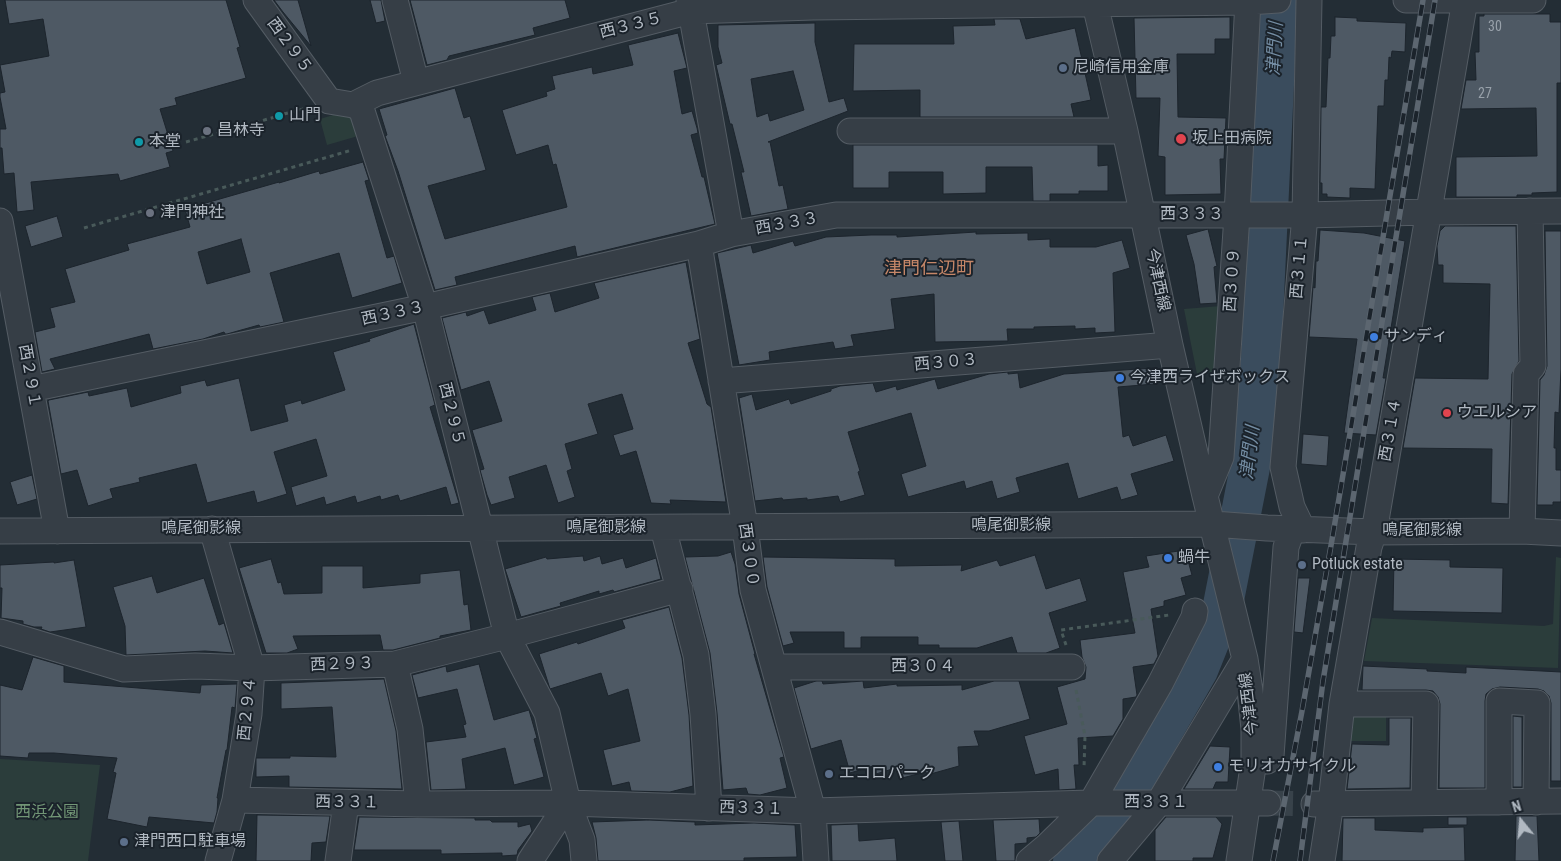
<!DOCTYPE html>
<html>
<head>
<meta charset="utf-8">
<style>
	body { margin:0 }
	#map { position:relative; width:1561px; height:861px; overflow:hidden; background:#232d35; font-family:"Roboto Condensed",sans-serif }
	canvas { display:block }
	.north { position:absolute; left:1496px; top:796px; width:50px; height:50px; -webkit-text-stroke:4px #1b232b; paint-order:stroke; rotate:343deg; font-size:14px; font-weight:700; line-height:20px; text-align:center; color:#b1b9c2 }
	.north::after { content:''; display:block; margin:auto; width:18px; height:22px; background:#b1b9c2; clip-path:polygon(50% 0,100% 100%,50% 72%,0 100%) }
</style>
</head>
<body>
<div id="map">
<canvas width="1561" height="861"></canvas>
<div class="north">N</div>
</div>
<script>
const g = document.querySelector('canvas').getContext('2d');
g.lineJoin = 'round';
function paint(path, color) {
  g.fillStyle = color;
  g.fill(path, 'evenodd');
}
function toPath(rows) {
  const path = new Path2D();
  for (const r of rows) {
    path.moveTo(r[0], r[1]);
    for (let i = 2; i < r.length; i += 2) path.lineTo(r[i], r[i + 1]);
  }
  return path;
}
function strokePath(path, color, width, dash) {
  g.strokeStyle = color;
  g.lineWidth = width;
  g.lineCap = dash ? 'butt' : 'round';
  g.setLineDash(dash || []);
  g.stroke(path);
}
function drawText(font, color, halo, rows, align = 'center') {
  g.font = font + ' "Roboto Condensed","Noto Sans JP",sans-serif';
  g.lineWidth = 4;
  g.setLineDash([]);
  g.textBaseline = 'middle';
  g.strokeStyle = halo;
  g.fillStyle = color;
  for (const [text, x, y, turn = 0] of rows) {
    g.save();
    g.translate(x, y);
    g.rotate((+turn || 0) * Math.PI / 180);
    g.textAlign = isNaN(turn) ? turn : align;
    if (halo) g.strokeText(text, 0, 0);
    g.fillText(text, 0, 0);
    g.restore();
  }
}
paint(toPath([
	[343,112,352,116,358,136,327,145,320,119],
	[1221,306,1220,371,1197,374,1184,309],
	[1556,557,1561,558,1558,668,1364,661,1372,618,1544,626,1553,624],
	[1386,707,1386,741,1350,741,1353,712],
	[0,759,100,765,88,861,0,861]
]), '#2b3d3b');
strokePath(toPath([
	[1073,861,1127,793,1198,670,1222,610,1253,452,1261,359,1278,0]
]), '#3a4c5d', 40);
const building = toPath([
	[5,0,226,0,240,47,237,48,246,78,175,98,177,105,160,109,173,151,166,153,170,167,120,181,118,174,31,182,34,210,17,212,14,173,4,174,2,148,0,148,0,129,6,129,0,97,0,93,5,92,0,65,49,56,43,19,9,24,5,0],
	[274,0,298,0,311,46,283,12,274,0],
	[370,0,381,0,385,21,376,23,370,0],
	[410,0,565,0,570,18,533,28,535,35,449,56,447,60,427,65,410,0],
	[1484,14,1550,14,1550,22,1561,22,1561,83,1557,83,1557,192,1532,193,1532,195,1517,195,1517,197,1456,197,1456,157,1537,156,1536,108,1461,109,1466,80,1476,80,1475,52,1479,52,1479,16,1484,16,1484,14],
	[1230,17,1230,39,1215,39,1215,54,1177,54,1178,117,1226,118,1224,159,1220,159,1221,194,1165,195,1165,157,1158,156,1160,98,1136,98,1134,18,1230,17],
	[1335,17,1357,18,1357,21,1406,23,1405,52,1392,51,1391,58,1389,57,1388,80,1385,80,1384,106,1378,106,1375,189,1350,188,1350,198,1327,197,1327,194,1322,194,1322,183,1320,183,1321,107,1326,107,1328,58,1330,58,1331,36,1335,36,1335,17],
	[994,19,1020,19,1026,39,1075,28,1091,100,1071,104,1074,117,920,117,920,90,853,91,854,44,954,44,953,26,995,25,994,19],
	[815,23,815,42,829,102,844,98,848,111,768,142,770,142,779,186,783,185,788,209,751,216,741,172,744,172,732,124,730,124,716,65,722,63,718,47,718,25,815,23],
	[793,71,804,110,770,121,768,113,757,117,751,79,793,71],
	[678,33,687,68,674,71,682,114,692,111,697,128,698,133,691,135,702,177,704,177,715,224,577,257,575,246,455,277,457,285,435,290,398,171,385,136,387,135,379,109,455,88,464,118,470,116,486,170,428,186,445,239,567,207,556,164,553,165,548,145,516,155,502,110,547,96,546,92,555,89,552,76,592,67,593,74,633,65,628,45,678,33],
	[853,145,1098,145,1098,166,1108,165,1108,191,1079,191,1079,194,1050,194,1050,201,1033,201,1032,167,986,167,986,193,943,194,943,172,889,172,889,188,853,188,853,145],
	[363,162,369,180,365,181,387,258,394,256,402,283,352,298,339,253,270,273,284,322,260,327,259,325,227,334,225,334,224,332,203,339,153,349,149,334,50,359,55,369,42,372,35,332,55,327,50,308,75,302,65,269,129,250,127,244,190,227,185,209,279,182,279,183,319,171,320,174,363,162],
	[241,239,250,272,207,284,198,252,241,239],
	[57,216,63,237,31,247,25,226,57,216],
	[1445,226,1516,226,1519,361,1512,374,1508,504,1491,503,1492,449,1403,448,1415,378,1488,379,1490,284,1443,283,1443,265,1438,265,1437,246,1440,231,1445,226],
	[1208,229,1217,266,1214,267,1217,303,1200,304,1194,264,1186,235,1208,229],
	[1320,230,1364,233,1405,241,1383,378,1386,378,1376,435,1344,433,1357,339,1309,337,1313,287,1315,288,1316,261,1318,261,1320,230],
	[1545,231,1561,231,1561,369,1559,413,1555,412,1554,448,1556,448,1556,470,1561,470,1561,502,1553,502,1553,505,1537,505,1540,380,1544,375,1547,366,1545,231],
	[976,232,976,234,1028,233,1028,240,1050,239,1050,247,1096,247,1122,240,1130,268,1113,273,1115,332,1095,333,1095,328,1075,329,1075,326,1034,327,1034,329,1007,329,1008,341,935,342,934,294,891,299,895,329,851,335,854,346,835,349,833,342,792,348,769,352,770,360,739,365,717,253,751,245,753,253,793,241,795,246,826,237,871,235,897,235,897,237,976,232],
	[686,262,700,339,688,343,707,404,711,407,726,502,670,500,671,504,651,503,636,451,620,456,613,435,633,429,622,394,588,404,598,434,565,444,572,469,567,471,575,497,558,503,546,465,509,477,515,498,491,505,487,495,480,470,484,469,472,430,502,421,489,381,461,390,442,318,466,312,467,316,484,310,489,324,536,310,532,297,550,293,555,312,599,298,594,283,686,262],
	[414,324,435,405,430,407,459,503,451,505,446,487,400,501,398,495,381,500,380,496,357,503,355,496,326,505,324,497,296,506,291,487,327,476,316,439,274,452,287,494,257,503,254,491,207,503,196,464,139,478,140,482,110,489,113,498,88,506,77,470,61,474,48,401,49,400,88,392,89,396,127,388,131,407,181,393,180,386,205,380,207,386,239,378,251,431,288,421,284,405,301,400,302,404,345,390,333,352,370,341,369,339,414,324],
	[1153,368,1154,384,1118,387,1123,437,1129,435,1133,446,1166,435,1174,461,1131,474,1138,495,1121,500,1117,487,1078,499,1068,463,1016,478,1020,492,997,499,992,481,966,489,964,481,908,497,901,474,926,466,911,413,848,432,860,471,858,472,865,495,840,502,838,496,807,500,807,498,783,500,782,498,755,501,739,398,752,394,756,410,789,399,791,404,831,391,831,389,840,386,873,383,876,392,896,386,897,390,935,379,938,389,989,374,1008,372,1008,374,1018,373,1020,388,1064,374,1153,368],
	[1303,434,1329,436,1327,466,1301,464,1303,434],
	[32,475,37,499,17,505,10,482,32,475],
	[1185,550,1192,575,1181,578,1186,595,1164,601,1164,606,1151,609,1158,656,1154,664,1133,667,1137,695,1136,697,1123,699,1123,719,1113,736,1078,738,1079,765,1074,765,1076,789,1059,790,1058,769,1035,775,1024,736,1067,724,1057,687,1085,679,1086,667,1082,657,1080,640,1135,633,1123,572,1149,567,1146,556,1185,550],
	[731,552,735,564,739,594,755,654,754,654,784,757,780,758,787,788,760,795,748,794,746,788,723,790,717,713,710,653,685,557,718,556,731,552],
	[1035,555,1046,589,1080,578,1087,601,1049,613,1060,648,1046,653,1017,653,1012,637,977,648,939,648,939,645,918,645,918,637,861,637,861,648,844,648,844,632,790,632,794,643,783,646,767,587,763,557,895,559,895,566,962,565,961,571,997,560,1000,566,1035,555],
	[583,556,584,561,600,556,602,564,623,558,626,568,656,558,661,579,614,592,613,590,599,594,599,591,560,603,561,606,521,617,505,569,546,557,547,559,583,556],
	[271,559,278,583,281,582,284,594,322,593,322,566,363,566,363,588,420,583,420,574,460,570,464,605,468,604,471,630,440,636,440,638,393,650,383,650,380,635,293,636,298,649,287,653,266,653,239,568,271,559],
	[1394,559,1450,560,1450,567,1503,568,1502,613,1393,611,1394,559],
	[74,560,86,627,50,632,41,629,42,627,34,627,23,624,23,621,1,618,2,588,0,588,0,565,54,562,54,563,74,560],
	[152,576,157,593,204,578,219,625,224,623,233,653,205,651,126,655,125,626,113,587,152,576],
	[1298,578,1310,578,1303,633,1294,632,1298,578],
	[669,607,682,658,689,715,693,786,670,792,631,791,629,782,612,786,603,750,640,741,628,689,608,696,601,673,550,689,539,654,577,642,578,644,625,628,622,620,669,607],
	[33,657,64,666,64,682,200,693,201,685,237,684,235,708,232,707,227,750,226,750,217,798,218,798,217,812,214,823,149,817,147,827,107,819,116,773,113,772,117,758,54,753,29,753,28,758,0,756,0,685,22,690,33,657],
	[479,664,494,720,529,710,537,738,534,739,544,777,514,785,505,748,462,759,466,789,431,790,426,742,466,737,463,725,466,724,457,689,418,698,412,675,446,666,447,672,479,664],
	[1363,666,1427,669,1427,671,1466,673,1466,667,1561,672,1561,781,1551,781,1551,703,1549,696,1544,691,1538,689,1500,687,1492,689,1486,694,1485,701,1485,788,1439,788,1440,704,1438,697,1433,691,1426,690,1362,690,1363,666],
	[384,679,396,731,402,789,289,787,289,776,256,777,256,758,290,758,290,756,336,757,332,707,281,709,281,683,384,679],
	[816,681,822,681,823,684,863,681,864,688,897,684,897,686,962,685,962,690,994,681,1019,681,1030,719,989,731,974,731,979,746,958,747,959,766,927,775,926,772,902,778,899,767,876,774,873,766,850,773,841,740,811,749,794,688,816,681],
	[1513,716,1522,717,1522,787,1513,787,1513,716],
	[1389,718,1411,718,1410,788,1347,789,1352,744,1389,745,1389,718],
	[1210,746,1230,747,1228,782,1216,782,1213,789,1184,789,1210,746],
	[257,815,330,816,326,842,312,843,311,861,256,861,257,815],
	[1516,816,1537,816,1539,861,1515,861,1516,816],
	[359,817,475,818,475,820,490,820,492,822,518,822,518,827,530,824,532,831,518,850,517,855,502,856,502,853,441,854,441,850,354,850,359,817],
	[1166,817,1216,817,1222,824,1213,858,1193,858,1193,861,1155,861,1155,830,1166,817],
	[1448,817,1467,817,1467,825,1448,825,1448,817],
	[1343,818,1375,818,1375,830,1423,832,1423,828,1464,827,1465,861,1342,861,1343,818],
	[1039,819,1040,833,1036,837,1027,838,1027,843,1015,844,1015,861,996,861,993,820,1039,819],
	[648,820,695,822,695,825,754,823,795,825,797,857,744,858,744,861,598,861,596,838,592,822,648,820],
	[959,821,963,861,945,861,941,822,959,821],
	[858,824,859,841,895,838,897,861,832,861,831,825,858,824]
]);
paint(building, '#4e5964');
strokePath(building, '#1d252d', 1);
strokePath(toPath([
	[1268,803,1314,804]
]), '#38424a', 25, [25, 12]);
const minor = toPath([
	[256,0,329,101,353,105,361,108,425,307,507,636,547,713,568,803,582,840,584,861],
	[395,0,416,82],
	[689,0,731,234],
	[1094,0,1125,131,1170,345,1205,496,1245,659,1250,691,1254,729,1254,760,1239,861],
	[1406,0,1533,0],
	[353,105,377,93,691,11,813,7,1248,2,1278,0],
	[850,131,1125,131],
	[0,221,57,531],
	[699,244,745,527,753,590,813,811,816,861],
	[721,381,1170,345],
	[31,389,425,307,699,244,731,234,836,215,1305,215,1428,212,1561,211],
	[1205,496,1221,457,1237,215,1248,0],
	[663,528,696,655,703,714,709,808],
	[212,529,252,668,249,714,235,800,218,861],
	[1303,530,1292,507,1283,467,1305,215,1309,0],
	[0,531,1213,524,1267,528,1374,532,1522,531,1561,533],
	[1522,531,1526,374,1533,366,1530,211],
	[0,632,124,669,195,666,252,668,395,664,507,636,680,589],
	[395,664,410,729,418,804],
	[774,667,1072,667],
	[1342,704,1426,704,1424,802],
	[1254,760,1267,761,1271,756,1286,547,1290,536,1296,530],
	[235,800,418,804,568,803,813,811,1091,803,1268,803],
	[1499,802,1499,701,1537,703,1536,802],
	[1314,804,1561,801],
	[338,861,346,803],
	[530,861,568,803],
	[1029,861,1048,845,1091,803,1160,684,1194,617,1195,611],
	[1110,861,1158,804,1245,659],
	[1322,861,1331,803,1342,704,1369,547,1374,532,1465,0]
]);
strokePath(minor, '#545c64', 27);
strokePath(toPath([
	[284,114,307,108],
	[186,142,275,117],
	[84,228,352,150],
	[1066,645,1061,630,1169,615],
	[1076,690,1085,736,1084,768]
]), '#495a5a', 3, [4, 4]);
strokePath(minor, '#363e46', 25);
const rail = toPath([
	[1273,861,1302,711,1333,534,1423,0],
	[1300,861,1323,681,1435,0]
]);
strokePath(rail, '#5c6670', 5.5);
strokePath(rail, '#1b232b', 4, [11]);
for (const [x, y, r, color] of [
	[1063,68,5,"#5c6f8a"],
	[279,116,5,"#0f9aa8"],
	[207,131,5,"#6b7280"],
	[1181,139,6,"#e0444e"],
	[139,142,5,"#0f9aa8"],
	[150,213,5,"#6b7280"],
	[1374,337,5,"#3f7fe0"],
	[1120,378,5,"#3f7fe0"],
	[1447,413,5,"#e0444e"],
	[1168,558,5,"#3f7fe0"],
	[1302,565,5,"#5c6f8a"],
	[1218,767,5,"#3f7fe0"],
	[829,774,5,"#5c6f8a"],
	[124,842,5,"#5c6f8a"]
]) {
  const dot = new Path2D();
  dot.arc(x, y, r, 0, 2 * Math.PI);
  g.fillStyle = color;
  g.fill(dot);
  strokePath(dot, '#1b232b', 2);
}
drawText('14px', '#98a1aa', null, [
	["30",1495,27],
	["27",1485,94]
]);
drawText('16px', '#b1b9c2', '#1b232b', [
	["西３３５",631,26,-14],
	["西２９５",289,46,54],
	["西３３３",1192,215],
	["西３３３",787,224,-10],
	["西３１１",1300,267,-85],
	["今津西線",1157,280,78],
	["西３０９",1233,280,-86],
	["西３３３",393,314,-12],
	["西３０３",946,363,-5],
	["西２９１",29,376,80],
	["西２９５",451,414,76],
	["西３１４",1391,430,-80],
	["鳴尾御影線",1011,526],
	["鳴尾御影線",606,528],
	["鳴尾御影線",201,529],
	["鳴尾御影線",1422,531],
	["西３００",748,555,82],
	["西２９３",342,665,-2],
	["西３０４",923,667],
	["今津西線",1250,704,-97],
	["西２９４",248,709,-84],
	["西３３１",347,803,1],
	["西３３１",1156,803],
	["西３３１",751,809,2]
]);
drawText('16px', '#b1b9c2', '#1b232b', [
	["尼崎信用金庫",1073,68],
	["山門",289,116],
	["昌林寺",217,131],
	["坂上田病院",1192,139],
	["本堂",149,142],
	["津門神社",160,213],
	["サンディ",1384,337],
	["今津西ライぜボックス",1130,378],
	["ウエルシア",1457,413],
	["蝸牛",1178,558],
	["Potluck estate",1312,565],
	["モリオカサイクル",1228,767],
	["エコロパーク",839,774],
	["津門西口駐車場",134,842]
], 'left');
drawText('16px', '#729676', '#1b232b', [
	["西浜公園",47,813]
]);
drawText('italic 18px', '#748da3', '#1b232b', [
	["津門川",1276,49,-87],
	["津門川",1251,453,-83]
]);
drawText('18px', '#c68768', '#1b232b', [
	["津門仁辺町",929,269]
]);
</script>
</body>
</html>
